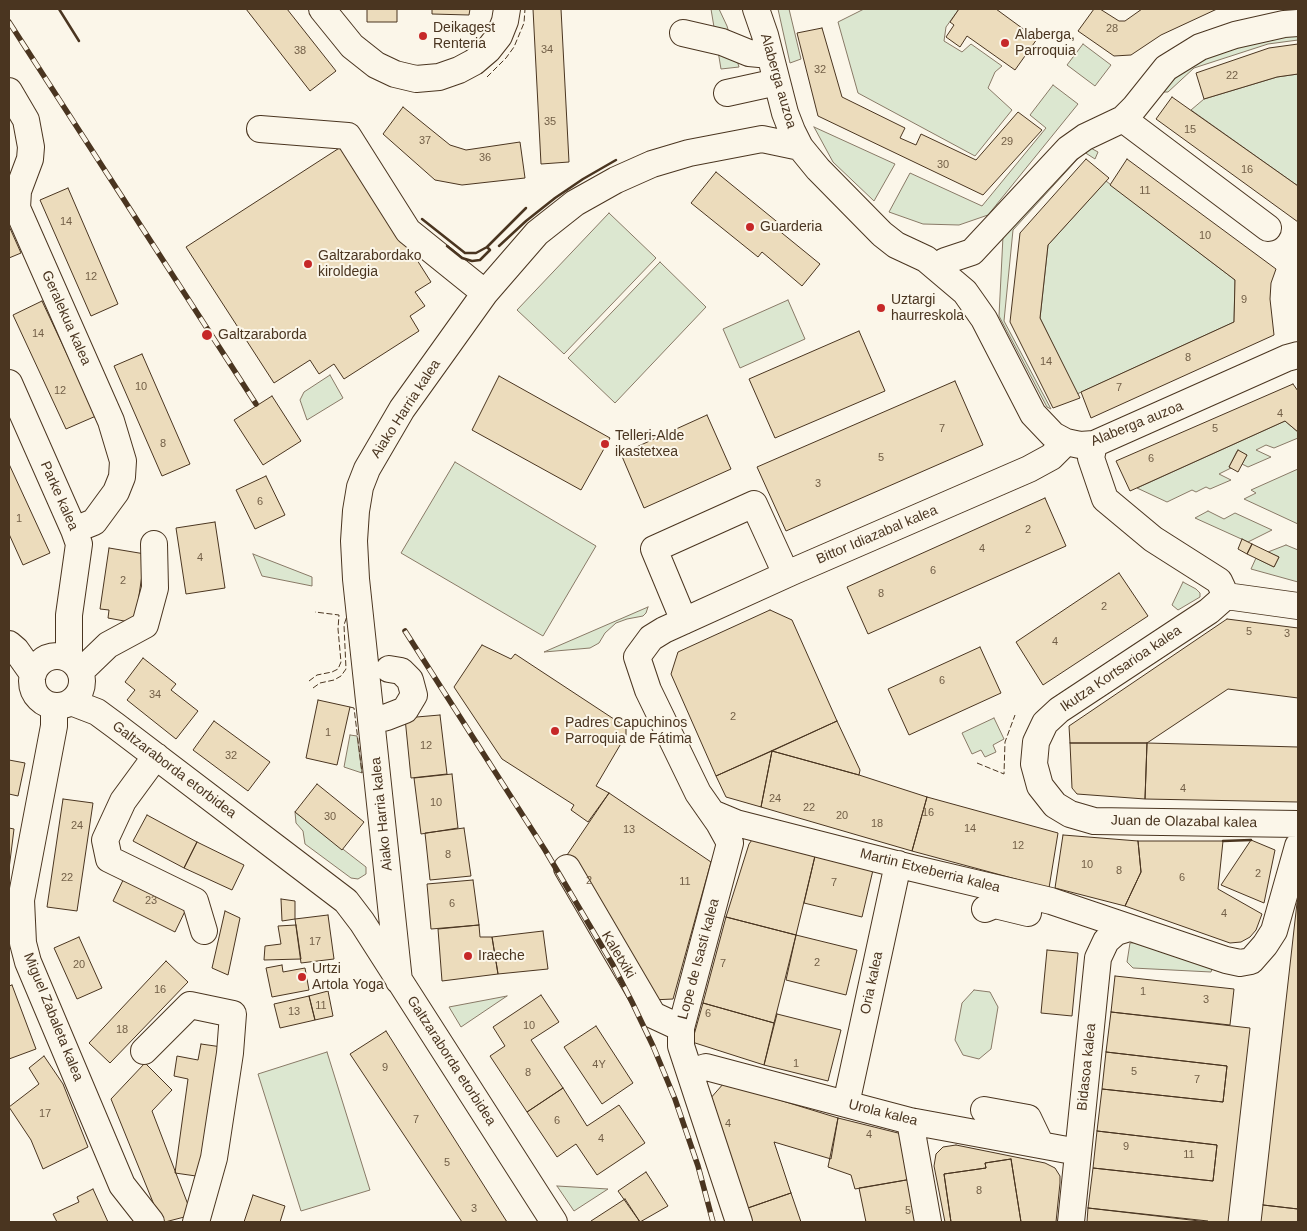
<!DOCTYPE html>
<html>
<head>
<meta charset="utf-8">
<style>
	body { margin:0 }
	#map { position:relative; width:1307px; height:1231px; overflow:hidden; background:#fbf6e9; font-family:Arial,sans-serif }
	canvas { display:block }
	.frame { position:absolute; inset:0; border:10px solid #4a3520; pointer-events:none }
</style>
</head>
<body>
<div id="map">
<canvas width="1307" height="1231"></canvas>
<div class="frame"></div>
</div>
<script>
const g = document.querySelector('canvas').getContext('2d');
g.lineJoin = 'round';
function paint(path, color) {
  g.fillStyle = color;
  g.fill(path, 'evenodd');
}
function toPath(rows) {
  const path = new Path2D();
  for (const r of rows) {
    if (r.length === 3) {
      path.moveTo(r[0] + r[2], r[1]);
      path.arc(r[0], r[1], r[2], 0, 2 * Math.PI);
      continue;
    }
    path.moveTo(r[0], r[1]);
    for (let i = 2; i < r.length; i += 2) path.lineTo(r[i], r[i + 1]);
  }
  return path;
}
function strokePath(path, color, width, dash) {
  g.strokeStyle = color;
  g.lineWidth = width;
  g.lineCap = dash ? 'butt' : 'round';
  g.setLineDash(dash || []);
  g.stroke(path);
}
function drawText(font, color, halo, rows, align = 'center') {
  g.font = font + ' Arial,sans-serif';
  g.lineWidth = 4;
  g.setLineDash([]);
  g.textBaseline = 'middle';
  g.strokeStyle = halo;
  g.fillStyle = color;
  for (const [text, x, y, turn = 0] of rows) {
    g.save();
    g.translate(x, y);
    g.rotate((+turn || 0) * Math.PI / 180);
    g.textAlign = isNaN(turn) ? turn : align;
    if (halo) g.strokeText(text, 0, 0);
    g.fillText(text, 0, 0);
    g.restore();
  }
}
const green = toPath([
	[711,9,719,9,727,26,739,67,721,69,711,9],
	[778,9,789,9,801,59,790,63,778,9],
	[864,9,959,9,946,27,944,41,962,52,971,44,1002,66,995,72,988,88,1012,110,975,156,858,93,838,22,864,9],
	[1298,27,1298,40,1268,44,1194,68,1168,92,1161,92,1203,51,1298,27],
	[1083,44,1111,65,1095,86,1067,65,1083,44],
	[1298,74,1298,186,1191,110,1204,99,1277,77,1298,74],
	[1053,85,1078,104,988,215,959,225,923,224,889,212,910,173,982,206,1046,128,1030,115,1053,85],
	[814,127,895,164,874,201,833,162,814,127],
	[1087,146,1098,152,1095,159,1084,152,1013,230,1004,321,1051,409,1047,407,999,316,1003,236,1087,146],
	[1106,181,1235,280,1234,322,1077,394,1040,318,1048,245,1106,181],
	[609,213,656,258,564,354,517,310,609,213],
	[660,262,706,307,615,403,568,358,660,262],
	[788,300,805,339,740,368,723,329,788,300],
	[330,375,343,398,307,420,300,400,304,392,330,375],
	[1285,421,1298,432,1298,438,1274,448,1266,445,1256,450,1271,457,1248,467,1242,464,1247,455,1237,451,1229,467,1231,468,1219,474,1231,480,1210,489,1206,487,1196,492,1192,490,1167,502,1137,488,1285,421],
	[455,462,596,546,543,636,401,553,455,462],
	[1298,469,1298,524,1244,499,1256,493,1251,490,1298,469],
	[1208,511,1224,519,1235,513,1272,530,1248,542,1195,518,1208,511],
	[1286,545,1298,550,1298,582,1251,569,1256,558,1274,567,1279,557,1268,552,1286,545],
	[253,554,312,577,312,586,262,576,253,554],
	[1183,582,1196,589,1200,593,1200,597,1178,610,1172,605,1183,582],
	[648,607,646,613,643,616,627,619,616,623,605,633,599,643,590,648,544,652,648,607],
	[994,718,1004,739,993,745,996,752,985,757,981,750,972,754,962,733,994,718],
	[350,735,357,736,362,773,344,767,350,735],
	[295,812,366,867,366,874,358,879,351,878,305,844,303,831,296,823,295,812],
	[1143,942,1213,966,1211,972,1133,968,1127,962,1130,943,1143,942],
	[974,990,990,992,998,1007,991,1049,979,1059,963,1055,955,1040,962,1003,974,990],
	[507,996,461,1027,449,1007,507,996],
	[327,1052,370,1190,301,1211,258,1074,327,1052],
	[557,1186,608,1189,574,1211,557,1186]
]);
paint(green, '#dce7d0');
strokePath(green, '#887966', 1);
const building = toPath([
	[246,9,287,9,336,71,310,91,246,9],
	[367,9,397,9,397,22,367,22,367,9],
	[432,9,470,9,469,15,432,14,432,9],
	[533,9,561,9,569,162,541,164,533,9],
	[959,9,996,9,1037,39,1015,70,967,36,960,47,946,37,954,25,950,22,959,9],
	[1094,9,1100,9,1119,21,1125,21,1142,9,1217,9,1161,35,1131,55,1114,56,1078,31,1094,9],
	[822,28,842,97,905,128,900,138,916,145,921,134,976,160,1018,112,1042,130,983,195,818,116,797,33,822,28],
	[1298,44,1298,74,1277,77,1204,99,1196,73,1269,48,1298,44],
	[1172,97,1298,186,1298,222,1156,119,1172,97],
	[403,107,450,145,466,150,520,142,525,178,462,185,435,180,383,134,403,107],
	[344,145,431,282,415,292,425,306,410,316,419,331,344,379,334,364,319,374,310,360,274,383,186,247,344,145],
	[1086,159,1109,178,1048,245,1040,318,1080,398,1053,408,1010,322,1020,233,1086,159],
	[1127,159,1276,269,1271,283,1270,299,1274,335,1091,418,1081,392,1234,322,1235,280,1110,185,1127,159],
	[716,172,781,225,777,229,820,264,802,286,762,252,758,257,691,203,716,172],
	[68,188,118,304,91,316,40,200,68,188],
	[9,226,21,253,9,258,9,226],
	[42,301,96,416,66,429,13,315,42,301],
	[859,331,885,391,775,438,749,379,859,331],
	[142,354,190,464,162,476,114,366,142,354],
	[499,376,610,438,581,490,472,430,499,376],
	[955,381,983,445,786,531,757,467,955,381],
	[1293,384,1298,391,1298,432,1285,421,1130,491,1116,461,1293,384],
	[272,396,301,441,263,465,234,420,272,396],
	[707,415,731,469,644,508,621,454,707,415],
	[1238,450,1247,455,1238,472,1229,467,1238,450],
	[9,464,50,553,23,565,9,534,9,464],
	[266,476,285,515,255,529,236,490,266,476],
	[1045,498,1066,546,868,634,847,587,1045,498],
	[215,522,225,588,186,594,176,528,215,522],
	[1242,539,1252,544,1247,554,1238,549,1242,539],
	[1252,544,1279,557,1274,567,1247,554,1252,544],
	[109,548,145,554,135,623,108,618,109,610,100,609,109,548],
	[1119,573,1148,616,1043,685,1016,642,1119,573],
	[770,610,792,620,837,721,716,776,671,674,678,652,770,610],
	[1227,619,1298,628,1298,698,1228,689,1147,743,1070,743,1069,726,1227,619],
	[482,645,511,659,515,654,626,727,626,735,596,786,609,793,588,822,571,810,574,805,502,759,454,687,482,645],
	[980,647,1001,693,909,735,888,689,980,647],
	[143,658,176,684,171,690,198,711,176,739,127,700,135,690,125,682,143,658],
	[318,700,350,707,337,765,306,758,318,700],
	[440,715,447,774,411,778,405,718,440,715],
	[214,721,270,762,248,791,193,750,214,721],
	[837,721,860,770,859,775,772,751,837,721],
	[1070,743,1147,743,1145,799,1077,794,1072,788,1070,743],
	[1147,743,1298,747,1298,802,1145,799,1147,743],
	[772,751,859,775,927,797,912,851,761,807,772,751],
	[772,751,761,807,726,797,716,776,772,751],
	[9,760,25,763,18,796,9,794,9,760],
	[452,774,458,828,421,834,414,778,452,774],
	[317,784,364,822,342,850,295,812,317,784],
	[609,793,711,862,673,999,652,1000,565,858,609,793],
	[927,797,1058,833,1049,888,912,851,927,797],
	[63,799,93,803,77,911,47,907,63,799],
	[147,815,197,842,184,868,133,841,147,815],
	[9,828,14,829,9,869,9,828],
	[464,828,471,876,430,880,425,833,464,828],
	[1063,835,1138,841,1141,872,1125,906,1055,888,1063,835],
	[752,840,815,856,796,935,726,917,749,844,752,840],
	[1251,840,1275,850,1264,903,1221,885,1251,840],
	[1138,841,1223,841,1218,889,1262,914,1256,930,1250,937,1241,942,1230,943,1125,906,1141,872,1138,841],
	[197,842,244,865,232,890,184,868,197,842],
	[815,856,873,870,862,917,804,903,815,856],
	[126,874,188,905,175,932,113,901,126,874],
	[473,880,479,925,431,929,427,884,473,880],
	[281,899,295,901,295,919,282,921,281,899],
	[1297,903,1298,903,1298,1209,1263,1205,1297,903],
	[225,911,240,918,228,975,212,968,225,911],
	[328,915,334,959,301,963,295,919,328,915],
	[726,917,796,935,774,1023,703,1003,726,917],
	[296,925,301,959,264,960,265,946,281,944,278,926,296,925],
	[479,925,480,937,492,937,498,974,442,981,438,929,479,925],
	[543,931,548,969,498,974,492,937,543,931],
	[796,935,857,950,846,995,786,980,796,935],
	[79,937,102,988,77,999,54,948,79,937],
	[1047,950,1078,953,1072,1016,1041,1013,1047,950],
	[166,961,188,982,110,1063,89,1043,166,961],
	[282,965,283,972,305,968,309,990,272,997,266,968,282,965],
	[1115,976,1234,989,1230,1025,1111,1012,1115,976],
	[12,985,36,1049,9,1059,9,986,12,985],
	[328,991,333,1016,315,1020,309,996,328,991],
	[541,995,559,1022,531,1040,563,1088,527,1112,490,1056,505,1046,493,1027,541,995],
	[309,996,315,1020,280,1028,274,1004,309,996],
	[703,1003,774,1023,764,1065,692,1042,703,1003],
	[1111,1012,1250,1028,1228,1222,1208,1222,1088,1208,1093,1168,1213,1181,1217,1145,1097,1131,1102,1089,1223,1102,1227,1066,1106,1052,1111,1012],
	[777,1014,841,1030,828,1081,764,1065,777,1014],
	[596,1026,633,1083,602,1104,564,1047,596,1026],
	[386,1031,507,1222,462,1222,350,1054,386,1031],
	[201,1044,222,1047,203,1177,175,1173,188,1079,174,1076,177,1056,198,1060,201,1044],
	[1106,1052,1227,1066,1223,1102,1102,1089,1106,1052],
	[44,1056,63,1084,88,1147,43,1169,31,1140,9,1107,39,1084,29,1068,44,1056],
	[145,1063,172,1090,152,1111,192,1215,165,1222,161,1222,111,1099,145,1063],
	[724,1083,838,1118,831,1159,774,1142,791,1193,745,1209,709,1100,724,1083],
	[563,1088,587,1126,619,1105,645,1143,597,1175,576,1144,557,1157,527,1112,563,1088],
	[838,1118,906,1135,912,1179,855,1189,851,1175,828,1167,838,1118],
	[1097,1131,1217,1145,1213,1181,1093,1168,1097,1131],
	[956,1145,1045,1163,1055,1168,1060,1176,1060,1183,1056,1222,1021,1222,1011,1159,985,1163,986,1168,944,1174,951,1222,945,1222,934,1166,936,1154,943,1147,956,1145],
	[1011,1159,1021,1222,951,1222,944,1174,986,1168,985,1163,1011,1159],
	[646,1172,668,1206,640,1222,618,1191,646,1172],
	[912,1179,920,1222,866,1222,859,1188,912,1179],
	[93,1189,108,1222,57,1222,53,1214,79,1202,77,1197,93,1189],
	[791,1193,801,1222,749,1222,745,1209,791,1193],
	[253,1195,285,1206,280,1222,244,1222,253,1195],
	[625,1199,640,1222,592,1222,591,1221,625,1199],
	[1263,1205,1298,1209,1298,1222,1261,1222,1263,1205],
	[1088,1208,1208,1221,1208,1222,1087,1222,1088,1208]
]);
paint(building, '#ecdcbc');
strokePath(building, '#4a3520', 1);
const minor = toPath([
	[322,9,352,46,376,65,395,74,416,79,439,77,459,70,474,62,488,50,499,36,505,21,507,9],
	[756,9,765,35,785,113,792,131,800,147,818,169,882,234,896,245,926,259,965,292,984,319,1033,414,1053,435,1066,442,1080,445,1094,444,1287,358,1298,355],
	[683,33,722,42,749,53,770,55],
	[9,91,26,120,31,147,30,159,18,191,17,208,111,421,123,461,122,477,116,492,94,522,74,530],
	[727,93,777,82],
	[1123,119,1268,228],
	[260,129,348,136,408,231,485,293],
	[938,269,945,261,972,252,1068,149,1085,137,1123,119,1134,108,1166,68,1200,47,1235,35,1284,24,1298,23],
	[9,383,74,530,79,544,69,615,69,658],
	[1066,442,1051,457,1029,469,794,571,664,630,651,638,637,657,648,690,698,793,712,813,736,823,912,868,1051,901,1226,960,1240,963,1251,961,1265,945,1274,931,1298,846],
	[1094,444,1091,458,1105,499,1153,539,1219,581,1226,596],
	[1298,606,1226,596,1209,611,1059,710,1045,723,1036,742,1034,764,1040,786,1055,805,1070,814,1094,821,1298,824],
	[684,621,654,549,754,504,786,574],
	[9,644,16,650,33,674],
	[57,681,25],
	[81,671,108,645,145,625,155,588,154,544],
	[71,702,97,712,116,726,346,901,362,922,554,1222],
	[54,706,54,726,21,900,23,943,28,962,122,1185,151,1222],
	[372,721,387,717,405,710,414,695,410,680,401,671,389,669],
	[156,756,123,801,105,840,109,859,195,901,204,931],
	[712,813,719,823,730,843,681,1028,681,1046,739,1222],
	[567,868,653,1015,681,1028],
	[985,909,995,905,1028,913],
	[399,981,356,579,354,541,356,511,360,487,367,469,402,409,485,293,537,233,575,203,616,180,652,164,689,153,762,139,800,147],
	[144,1051,190,1005,233,1014,230,1053,214,1158,196,1222],
	[690,1072,706,1067,910,1121,1078,1152],
	[846,1104,898,864],
	[984,1110,1028,1118,1041,1145],
	[910,1121,928,1222],
	[1071,1222,1098,958,1106,941,1116,932,1129,928]
]);
strokePath(minor, '#4a3520', 28);
strokePath(minor, '#fbf6e9', 26);
const rail = toPath([
	[9,22,256,404],
	[405,631,545,850,613,965,632,1002,653,1046,675,1099,698,1166,713,1222]
]);
strokePath(rail, '#4a3520', 5.5);
strokePath(rail, '#fbf6e9', 4, [11]);
strokePath(toPath([
	[487,77,506,58,514,47,524,23,525,9],
	[309,681,317,675,332,672,338,669,341,662,338,629,339,615,315,612],
	[313,688,320,683,334,680,341,676,346,669,344,625,347,616],
	[350,707,354,708,362,773],
	[977,763,1004,774,1005,742,1015,715]
]), '#4a3520', 1, [6, 2.5]);
strokePath(toPath([
	[59,9,79,41],
	[422,219,465,253,476,253,487,247,526,208],
	[447,246,462,258,472,261,480,260,490,250,487,247],
	[499,246,526,221,555,198,583,179,616,160],
	[1223,841,1251,840]
]), '#4a3520', 2.5);
for (const [x, y, r, color] of [
	[423,36,5,"#c62828"],
	[1005,43,5,"#c62828"],
	[750,227,5,"#c62828"],
	[308,264,5,"#c62828"],
	[881,308,5,"#c62828"],
	[207,335,6,"#c62828"],
	[605,444,5,"#c62828"],
	[555,731,5,"#c62828"],
	[468,956,5,"#c62828"],
	[302,977,5,"#c62828"]
]) {
  const dot = new Path2D();
  dot.arc(x, y, r, 0, 2 * Math.PI);
  g.fillStyle = color;
  g.fill(dot);
  strokePath(dot, '#fbf6e9', 2);
}
drawText('11px', '#725f47', null, [
	["28",1112,29],
	["34",547,50],
	["38",300,51],
	["32",820,70],
	["22",1232,76],
	["35",550,122],
	["15",1190,130],
	["37",425,141],
	["29",1007,142],
	["36",485,158],
	["30",943,165],
	["16",1247,170],
	["11",1145,191],
	["14",66,222],
	["10",1205,236],
	["12",91,277],
	["9",1244,300],
	["14",38,334],
	["8",1188,358],
	["14",1046,362],
	["10",141,387],
	["7",1119,388],
	["12",60,391],
	["4",1280,414],
	["7",942,429],
	["5",1215,429],
	["8",163,444],
	["5",881,458],
	["6",1151,459],
	["3",818,484],
	["6",260,502],
	["1",19,519],
	["2",1028,530],
	["4",982,549],
	["4",200,558],
	["6",933,571],
	["2",123,581],
	["8",881,594],
	["2",1104,607],
	["5",1249,632],
	["3",1287,634],
	["4",1055,642],
	["6",942,681],
	["34",155,695],
	["2",733,717],
	["1",328,733],
	["12",426,746],
	["32",231,756],
	["4",1183,789],
	["24",775,799],
	["10",436,803],
	["22",809,808],
	["16",928,813],
	["20",842,816],
	["30",330,817],
	["18",877,824],
	["24",77,826],
	["14",970,829],
	["13",629,830],
	["12",1018,846],
	["8",448,855],
	["10",1087,865],
	["8",1119,871],
	["2",1258,874],
	["22",67,878],
	["6",1182,878],
	["2",589,881],
	["11",685,882],
	["7",834,883],
	["23",151,901],
	["6",452,904],
	["4",1224,914],
	["17",315,942],
	["2",817,963],
	["7",723,964],
	["20",79,965],
	["16",160,990],
	["1",1143,992],
	["3",1206,1000],
	["11",321,1006],
	["13",294,1012],
	["6",708,1014],
	["10",529,1026],
	["18",122,1030],
	["1",796,1064],
	["4Y",599,1065],
	["9",385,1068],
	["5",1134,1072],
	["8",528,1073],
	["7",1197,1080],
	["17",45,1114],
	["7",416,1120],
	["6",557,1121],
	["4",728,1124],
	["4",869,1135],
	["4",601,1139],
	["9",1126,1147],
	["11",1189,1155],
	["5",447,1163],
	["8",979,1191],
	["3",474,1209],
	["5",908,1211]
]);
drawText('14px', '#4a3520', '#fbf6e9', [
	["Deikagest",433,28],
	["Renteria",433,44],
	["Alaberga,",1015,35],
	["Parroquia",1015,51],
	["Guarderia",760,227],
	["Galtzarabordako",318,256],
	["kiroldegia",318,272],
	["Uztargi",891,300],
	["haurreskola",891,316],
	["Galtzaraborda",218,335],
	["Telleri-Alde",615,436],
	["ikastetxea",615,452],
	["Padres Capuchinos",565,723],
	["Parroquia de Fátima",565,739],
	["Iraeche",478,956],
	["Urtzi",312,969],
	["Artola Yoga",312,985]
], 'left');
drawText('14px', '#4a3520', '#fbf6e9', [
	["Alaberga auzoa",778,81,74],
	["Geralekua kalea",66,318,66],
	["Aiako Harria kalea",406,409,-57],
	["Alaberga auzoa",1137,424,-22],
	["Parke kalea",59,496,66],
	["Bittor Idiazabal kalea",877,535,-23],
	["Ikutza Kortsarioa kalea",1121,669,-34],
	["Galtzaraborda etorbidea",174,770,37],
	["Aiako Harria kalea",382,814,-96],
	["Juan de Olazabal kalea",1184,822,1],
	["Martin Etxeberria kalea",930,871,14],
	["Kaletxiki",618,955,59],
	["Lope de Isasti kalea",699,959,-75],
	["Oria kalea",872,983,-78],
	["Miguel Zabaleta kalea",53,1017,68],
	["Galtzaraborda etorbidea",451,1061,57],
	["Bidasoa kalea",1087,1067,-84],
	["Urola kalea",883,1113,14]
]);
</script>
</body>
</html>
